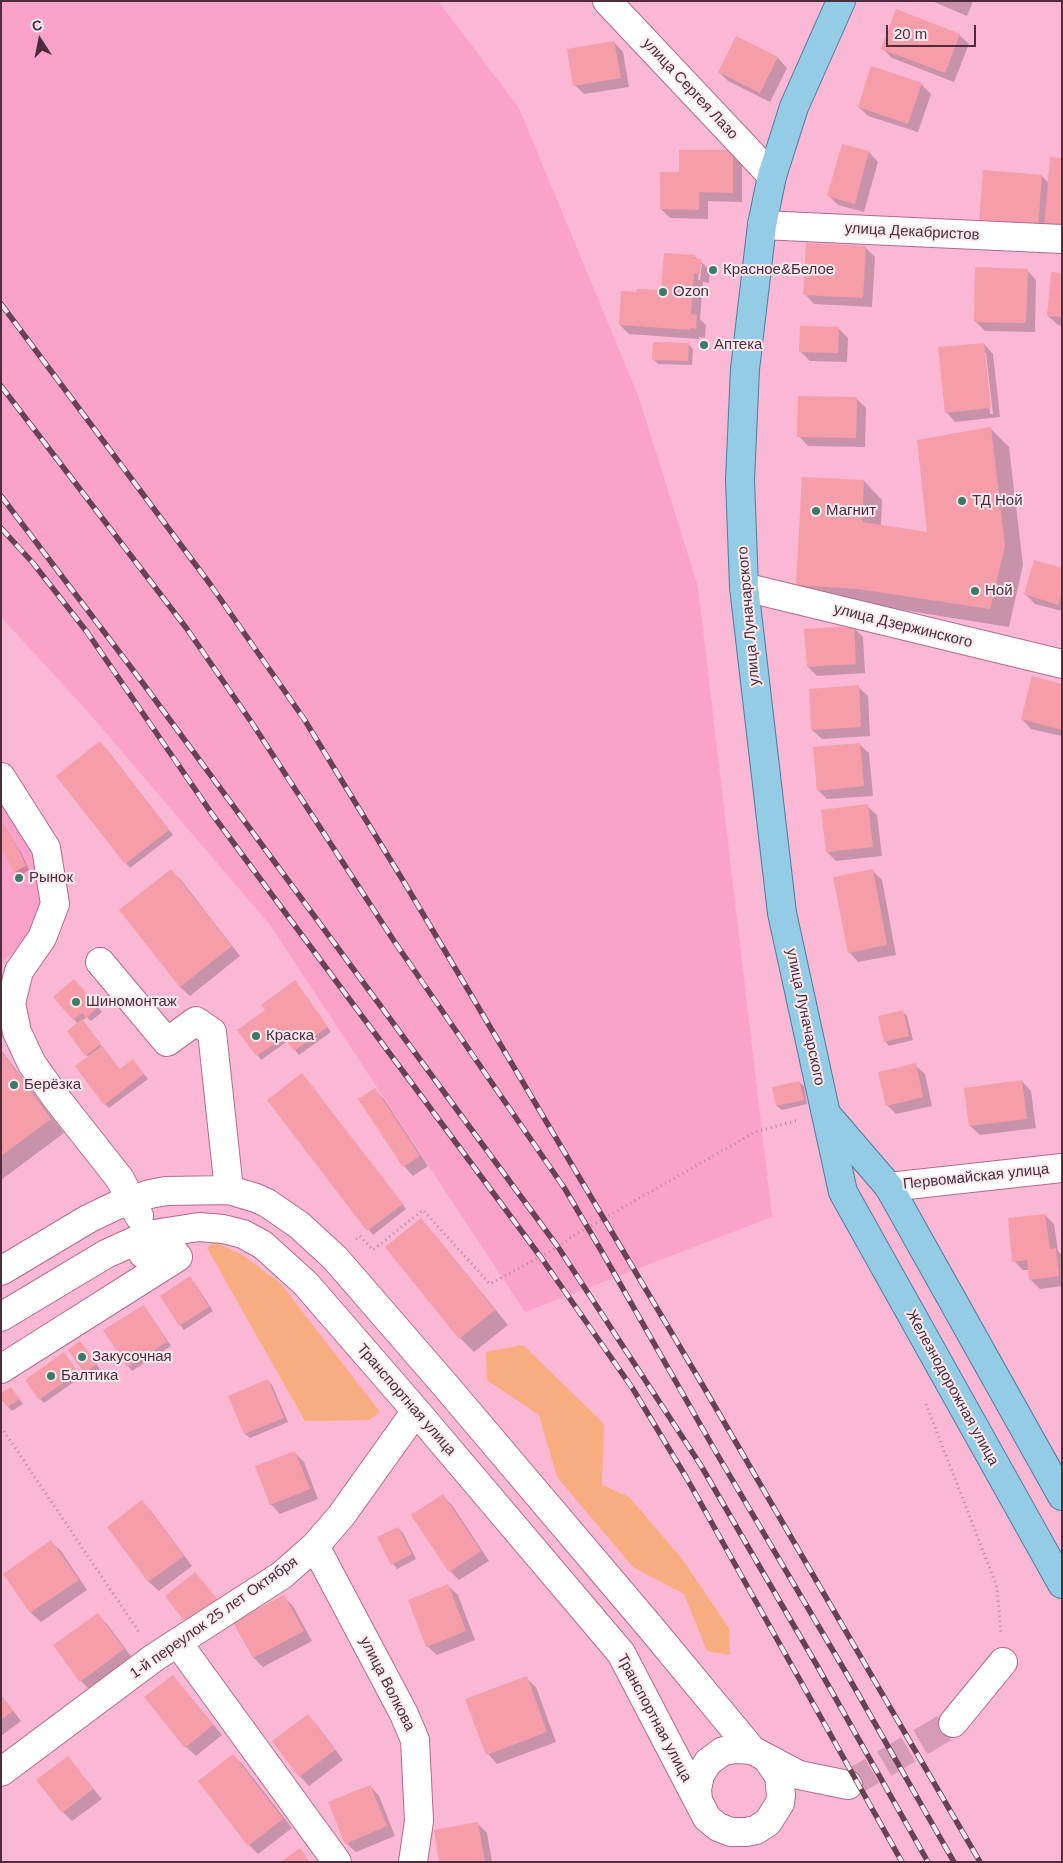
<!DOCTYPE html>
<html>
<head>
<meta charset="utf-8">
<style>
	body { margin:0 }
	#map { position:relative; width:1063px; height:1863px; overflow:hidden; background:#fab8d4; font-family:Helvetica,sans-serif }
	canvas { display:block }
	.frame { position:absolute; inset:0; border:2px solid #4d2d3b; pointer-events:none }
	.north { position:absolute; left:15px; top:15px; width:50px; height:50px; -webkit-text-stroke:4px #fbe9f0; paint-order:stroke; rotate:349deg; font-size:14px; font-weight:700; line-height:20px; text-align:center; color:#4d2d3b }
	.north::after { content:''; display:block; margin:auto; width:18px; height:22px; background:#4d2d3b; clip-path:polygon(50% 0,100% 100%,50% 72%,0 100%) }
	.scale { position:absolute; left:886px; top:25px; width:90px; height:22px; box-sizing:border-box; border:2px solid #4d2d3b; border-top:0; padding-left:6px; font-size:15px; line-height:18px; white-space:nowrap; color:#4d2d3b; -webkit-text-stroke:4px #fbe9f0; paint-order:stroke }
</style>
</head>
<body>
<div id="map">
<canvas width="1063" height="1863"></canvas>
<div class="frame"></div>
<div class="north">С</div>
<div class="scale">20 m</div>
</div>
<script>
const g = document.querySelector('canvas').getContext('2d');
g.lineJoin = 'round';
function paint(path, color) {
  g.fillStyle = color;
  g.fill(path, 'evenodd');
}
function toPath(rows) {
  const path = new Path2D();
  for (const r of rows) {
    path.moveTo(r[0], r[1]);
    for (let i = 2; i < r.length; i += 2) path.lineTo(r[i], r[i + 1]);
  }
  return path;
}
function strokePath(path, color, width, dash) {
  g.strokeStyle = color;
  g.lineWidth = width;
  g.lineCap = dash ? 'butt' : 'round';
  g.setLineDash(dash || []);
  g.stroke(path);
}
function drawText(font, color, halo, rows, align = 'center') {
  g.font = font + ' Helvetica,sans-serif';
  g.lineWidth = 4;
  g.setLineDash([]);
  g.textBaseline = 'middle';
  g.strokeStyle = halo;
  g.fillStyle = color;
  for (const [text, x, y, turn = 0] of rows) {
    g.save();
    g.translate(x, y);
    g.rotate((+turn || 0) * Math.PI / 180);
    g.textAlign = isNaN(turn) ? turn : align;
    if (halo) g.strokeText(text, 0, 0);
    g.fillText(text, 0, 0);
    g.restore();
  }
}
paint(toPath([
	[1,1,438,1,519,108,639,398,698,587,772,1217,525,1312,270,925,89,713,1,617],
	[1,798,34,852,40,903,30,931,12,954,1,963]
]), '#fba2ca');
paint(toPath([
	[215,1242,244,1256,281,1284,380,1412,369,1420,305,1421,207,1248],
	[523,1345,604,1424,602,1485,629,1497,683,1560,729,1628,730,1655,707,1651,684,1594,633,1567,557,1477,539,1415,487,1380,486,1352]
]), '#f7ad80');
paint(toPath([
	[932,1,973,1,967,16],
	[959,35,969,44,954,82,892,58,882,48],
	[736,38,778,58,787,68,770,102,728,81,719,72],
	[614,42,623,52,629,87,584,94,575,85],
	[921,84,931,94,918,132,868,116,859,107],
	[843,145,869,152,878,162,864,212,838,205,829,196],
	[733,152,742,161,742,202,708,201,708,219,670,218,661,209,680,173],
	[1042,176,1049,183,1062,238,990,232],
	[866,248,875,257,872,307,814,304,805,294],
	[694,256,710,270,709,283,703,282,700,319,706,325,705,338,699,337,699,339,629,334,620,325,637,293,662,292],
	[699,264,702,264,700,280,698,280],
	[1027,270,1036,280,1035,332,985,331,975,321],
	[1062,274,1062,326,1058,325,1048,316],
	[838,328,848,338,847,362,810,361,800,351],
	[688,344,693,349,692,365,658,364,654,360],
	[984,344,993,354,1000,417,955,422,946,412],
	[984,353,986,353,993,414,990,414],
	[856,398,866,408,865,447,808,446,799,436],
	[991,429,1009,447,1023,565,1009,627,878,606,815,603,797,584,864,481,882,500,881,526,929,534],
	[1062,570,1062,611,1035,604,1025,594],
	[853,627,863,637,865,673,817,676,808,667],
	[1062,685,1062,736,1031,729,1022,719],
	[858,687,868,696,870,736,822,739,812,730],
	[859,744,869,753,873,796,827,799,818,790],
	[105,747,173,835,130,868,126,863],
	[867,806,877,815,882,856,836,861,827,852],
	[1,821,21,852,29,870,19,876,15,871,1,845],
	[171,871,181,880,240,956,190,996,180,987,121,911],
	[873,871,882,880,896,955,858,962,849,952],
	[79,985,102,1012,91,1021,87,1017,82,1021,120,1070,133,1061,148,1079,109,1108,105,1104,89,1057,86,1055,78,1024,55,997],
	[299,986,331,1032,299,1055,288,1041,261,1060,239,1030],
	[903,1012,907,1016,913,1040,889,1046,885,1041],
	[1,1050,64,1133,1,1180],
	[915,1065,925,1074,932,1106,896,1114,887,1105],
	[306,1079,406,1209,373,1235,269,1101],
	[1022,1081,1031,1091,1036,1128,980,1135,970,1126],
	[799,1082,804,1086,807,1104,782,1110,777,1106,773,1088],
	[375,1090,384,1099,428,1166,413,1176,404,1166],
	[1045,1215,1054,1224,1058,1251,1062,1255,1062,1286,1040,1289,1030,1279,1029,1270,1023,1270,1014,1261],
	[420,1220,434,1234,508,1325,474,1352,460,1338],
	[194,1282,213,1311,184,1330,180,1325],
	[144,1306,171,1346,132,1371,128,1366],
	[84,1347,100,1369,89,1377,85,1372],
	[68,1358,81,1377,44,1403,40,1399],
	[268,1381,272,1385,288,1422,250,1438,245,1434,230,1396],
	[11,1388,23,1404,12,1411,8,1407],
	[294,1452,304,1462,318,1499,280,1514,271,1504],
	[443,1496,452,1505,489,1561,459,1580,450,1571],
	[142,1502,151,1511,192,1566,159,1591,149,1582,108,1527],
	[398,1528,403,1533,416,1559,397,1569,393,1564,379,1538],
	[51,1542,61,1551,87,1590,41,1622,31,1613,5,1574],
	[448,1586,458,1595,475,1640,437,1655,427,1646],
	[284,1597,293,1606,312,1641,263,1667,254,1658,235,1623],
	[98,1615,107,1624,133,1659,90,1690,81,1681],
	[173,1676,222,1735,196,1756,186,1747],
	[526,1678,536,1687,556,1742,497,1764,488,1754,467,1700],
	[1,1695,21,1721,1,1736],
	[308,1716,317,1725,343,1760,309,1786,300,1776],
	[233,1755,243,1765,292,1828,258,1854,249,1845],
	[68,1758,102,1799,72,1821,63,1812],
	[370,1786,379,1796,395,1836,356,1852,346,1843],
	[478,1824,487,1833,492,1862,441,1862]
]), '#0003');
paint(toPath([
	[896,9,960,34,945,73,881,49],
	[736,36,778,57,760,93,718,72],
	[614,41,621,78,573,86,567,49],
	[871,66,922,83,908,124,858,107],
	[842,144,869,151,855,204,827,196],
	[679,150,733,150,733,193,699,192,699,210,660,209,660,172,679,172],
	[1050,157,1062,158,1062,229,1044,228],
	[983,170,1042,175,1038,228,979,223],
	[806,243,866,246,863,298,803,295],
	[664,253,695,255,694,258,701,259,700,274,694,273,691,314,697,315,696,329,690,328,690,330,619,325,621,291,636,292,637,289,661,290],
	[975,267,1028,269,1026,323,974,322],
	[1051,272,1062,273,1062,317,1047,316],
	[800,326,839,327,838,353,799,352],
	[653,342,689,343,688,361,652,360],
	[984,343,991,408,945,413,938,347],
	[798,396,857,397,856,438,797,437],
	[991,427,1005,546,990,609,858,589,796,585,802,477,864,480,862,522,927,532,917,440],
	[1034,560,1062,568,1062,593,1058,605,1024,594],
	[854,626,856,664,807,667,804,629],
	[1032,676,1062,684,1062,730,1021,719],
	[859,685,861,727,811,730,809,689],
	[100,741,169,830,125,864,56,776],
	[860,743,864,786,817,791,813,747],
	[868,804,873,847,826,852,821,810],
	[1,821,17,846,26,866,14,872,1,848],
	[171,869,232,946,180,987,119,910],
	[873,869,887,945,848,953,833,877],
	[74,979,98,1007,86,1018,82,1013,73,1020,53,997],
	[295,980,328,1027,294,1051,284,1037,256,1056,237,1030,265,1010,261,1005],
	[903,1010,909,1036,884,1042,878,1016],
	[82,1019,101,1044,85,1056,67,1031],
	[102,1046,120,1069,133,1059,144,1074,104,1105,75,1066],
	[1,1051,51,1119,1,1156],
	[916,1063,923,1097,886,1106,878,1072],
	[302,1073,403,1204,367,1231,267,1100],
	[1022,1080,1027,1119,969,1126,964,1088],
	[799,1081,804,1100,776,1106,772,1087],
	[375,1088,420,1156,403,1167,358,1099],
	[1045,1214,1050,1249,1056,1248,1059,1276,1029,1280,1027,1260,1012,1262,1008,1218],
	[421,1218,495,1310,459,1339,385,1247],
	[190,1276,209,1307,179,1326,160,1296],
	[144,1305,167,1342,127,1367,103,1330],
	[80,1341,97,1364,84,1373,68,1350],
	[64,1352,78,1372,39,1400,25,1380],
	[268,1379,284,1418,244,1434,228,1396],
	[11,1387,20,1399,7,1407,1,1399,1,1393],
	[295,1451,310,1489,270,1505,255,1466],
	[443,1494,481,1551,449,1572,411,1515],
	[142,1500,184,1556,148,1582,107,1527],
	[398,1527,412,1554,391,1565,377,1537],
	[51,1540,79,1580,30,1613,3,1574],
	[195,1572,220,1602,189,1627,165,1596],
	[448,1584,466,1631,426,1647,408,1600],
	[284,1595,304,1631,253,1658,233,1622],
	[98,1613,124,1649,80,1682,53,1645],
	[173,1675,213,1725,185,1748,144,1697],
	[527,1676,547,1732,486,1755,465,1699],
	[1,1696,13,1711,1,1720],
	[308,1714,335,1750,299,1777,272,1741],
	[233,1754,283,1819,248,1846,198,1781],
	[68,1756,93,1789,62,1813,36,1780],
	[370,1785,387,1826,345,1844,328,1802],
	[478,1822,485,1862,439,1862,434,1830],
	[300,1848,310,1862,281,1862]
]), '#f59da8');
strokePath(toPath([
	[848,1785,953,1723]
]), '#d79cb5', 28, [28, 14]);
const minor = toPath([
	[607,1,772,176],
	[762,225,1062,239],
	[744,587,1062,664],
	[1,777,46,848,55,904,42,938,19,971,11,1003,17,1032,32,1064,57,1099,120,1179,139,1216],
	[100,962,167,1042,196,1021,212,1032,229,1190],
	[889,1187,1062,1168],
	[1,1271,88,1219,117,1205,150,1194,166,1191,229,1190,256,1198,267,1203,299,1225,335,1258,445,1385,651,1628,752,1750,799,1775,848,1785],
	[1,1317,106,1254,148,1235,199,1227,223,1229,243,1234,263,1245,306,1284,416,1411,621,1653,707,1818,718,1827,731,1832,746,1832,756,1830,768,1822,780,1803,781,1795,779,1776,768,1760],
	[1,1369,178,1257,165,1241,143,1254],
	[315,1546,404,1714,415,1740,419,1821,413,1862],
	[178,1643,337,1862],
	[953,1723,1003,1662],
	[1,1772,155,1657,282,1575,315,1546,341,1516,416,1411],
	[698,1800,697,1789,700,1775,708,1762,723,1751,737,1749,752,1750]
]);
const major = toPath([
	[841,1,794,107,772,176,762,225,745,369,740,480,744,587,782,913,843,1192,1062,1584],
	[828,1116,889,1187,1062,1496]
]);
strokePath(minor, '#b5698c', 30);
strokePath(major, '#4d7d9e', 30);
strokePath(toPath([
	[356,1239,360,1236,373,1250,423,1210,490,1284,558,1247,573,1236,755,1132,798,1120],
	[926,1404,997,1587,1001,1634],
	[1,1427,139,1632]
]), '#b9849b', 3, [1, 4]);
strokePath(minor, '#fff', 28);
strokePath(major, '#94cbe5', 28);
const rail = toPath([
	[1,304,210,584,304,719,407,887,699,1379,980,1862],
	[1,386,187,629,252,723,394,941,565,1189,602,1252,717,1454,845,1671,954,1862],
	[1,496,142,682,558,1247,700,1464,819,1669,928,1862],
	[1,528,33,563,87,632,212,814,540,1256,633,1389,686,1477,902,1862]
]);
strokePath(rail, '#674252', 5.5);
strokePath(rail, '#fbe9f0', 4, [11]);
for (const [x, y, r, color] of [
	[713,270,5,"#3c7b68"],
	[663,292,5,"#3c7b68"],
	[704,345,5,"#3c7b68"],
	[962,501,5,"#3c7b68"],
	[816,511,5,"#3c7b68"],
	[975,591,5,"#3c7b68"],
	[19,878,5,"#3c7b68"],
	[76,1002,5,"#3c7b68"],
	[256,1036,5,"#3c7b68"],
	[14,1085,5,"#3c7b68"],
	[82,1357,5,"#3c7b68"],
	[51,1376,5,"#3c7b68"]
]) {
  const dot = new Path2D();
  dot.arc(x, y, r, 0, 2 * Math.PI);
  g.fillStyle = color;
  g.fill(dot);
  strokePath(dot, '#fbe9f0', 2);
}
drawText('15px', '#4d2d3b', '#fbe9f0', [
	["улица Сергея Лазо",690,89,47],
	["улица Декабристов",912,232,3],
	["улица Луначарского",749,616,-95],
	["улица Дзержинского",903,626,14],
	["улица Луначарского",805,1017,78],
	["Первомайская улица",976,1177,-6],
	["Железнодорожная улица",952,1388,61],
	["Транспортная улица",406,1400,49],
	["1-й переулок 25 лет Октября",214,1618,-35],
	["улица Волкова",387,1684,63],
	["Транспортная улица",654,1718,62]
]);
drawText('15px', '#4d2d3b', '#fbe9f0', [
	["Красное&Белое",723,270],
	["Ozon",673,292],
	["Аптека",714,345],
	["ТД Ной",972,501],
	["Магнит",826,511],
	["Ной",985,591],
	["Рынок",29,878],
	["Шиномонтаж",86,1002],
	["Краска",266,1036],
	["Берёзка",24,1085],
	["Закусочная",92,1357],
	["Балтика",61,1376]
], 'left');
</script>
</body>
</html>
